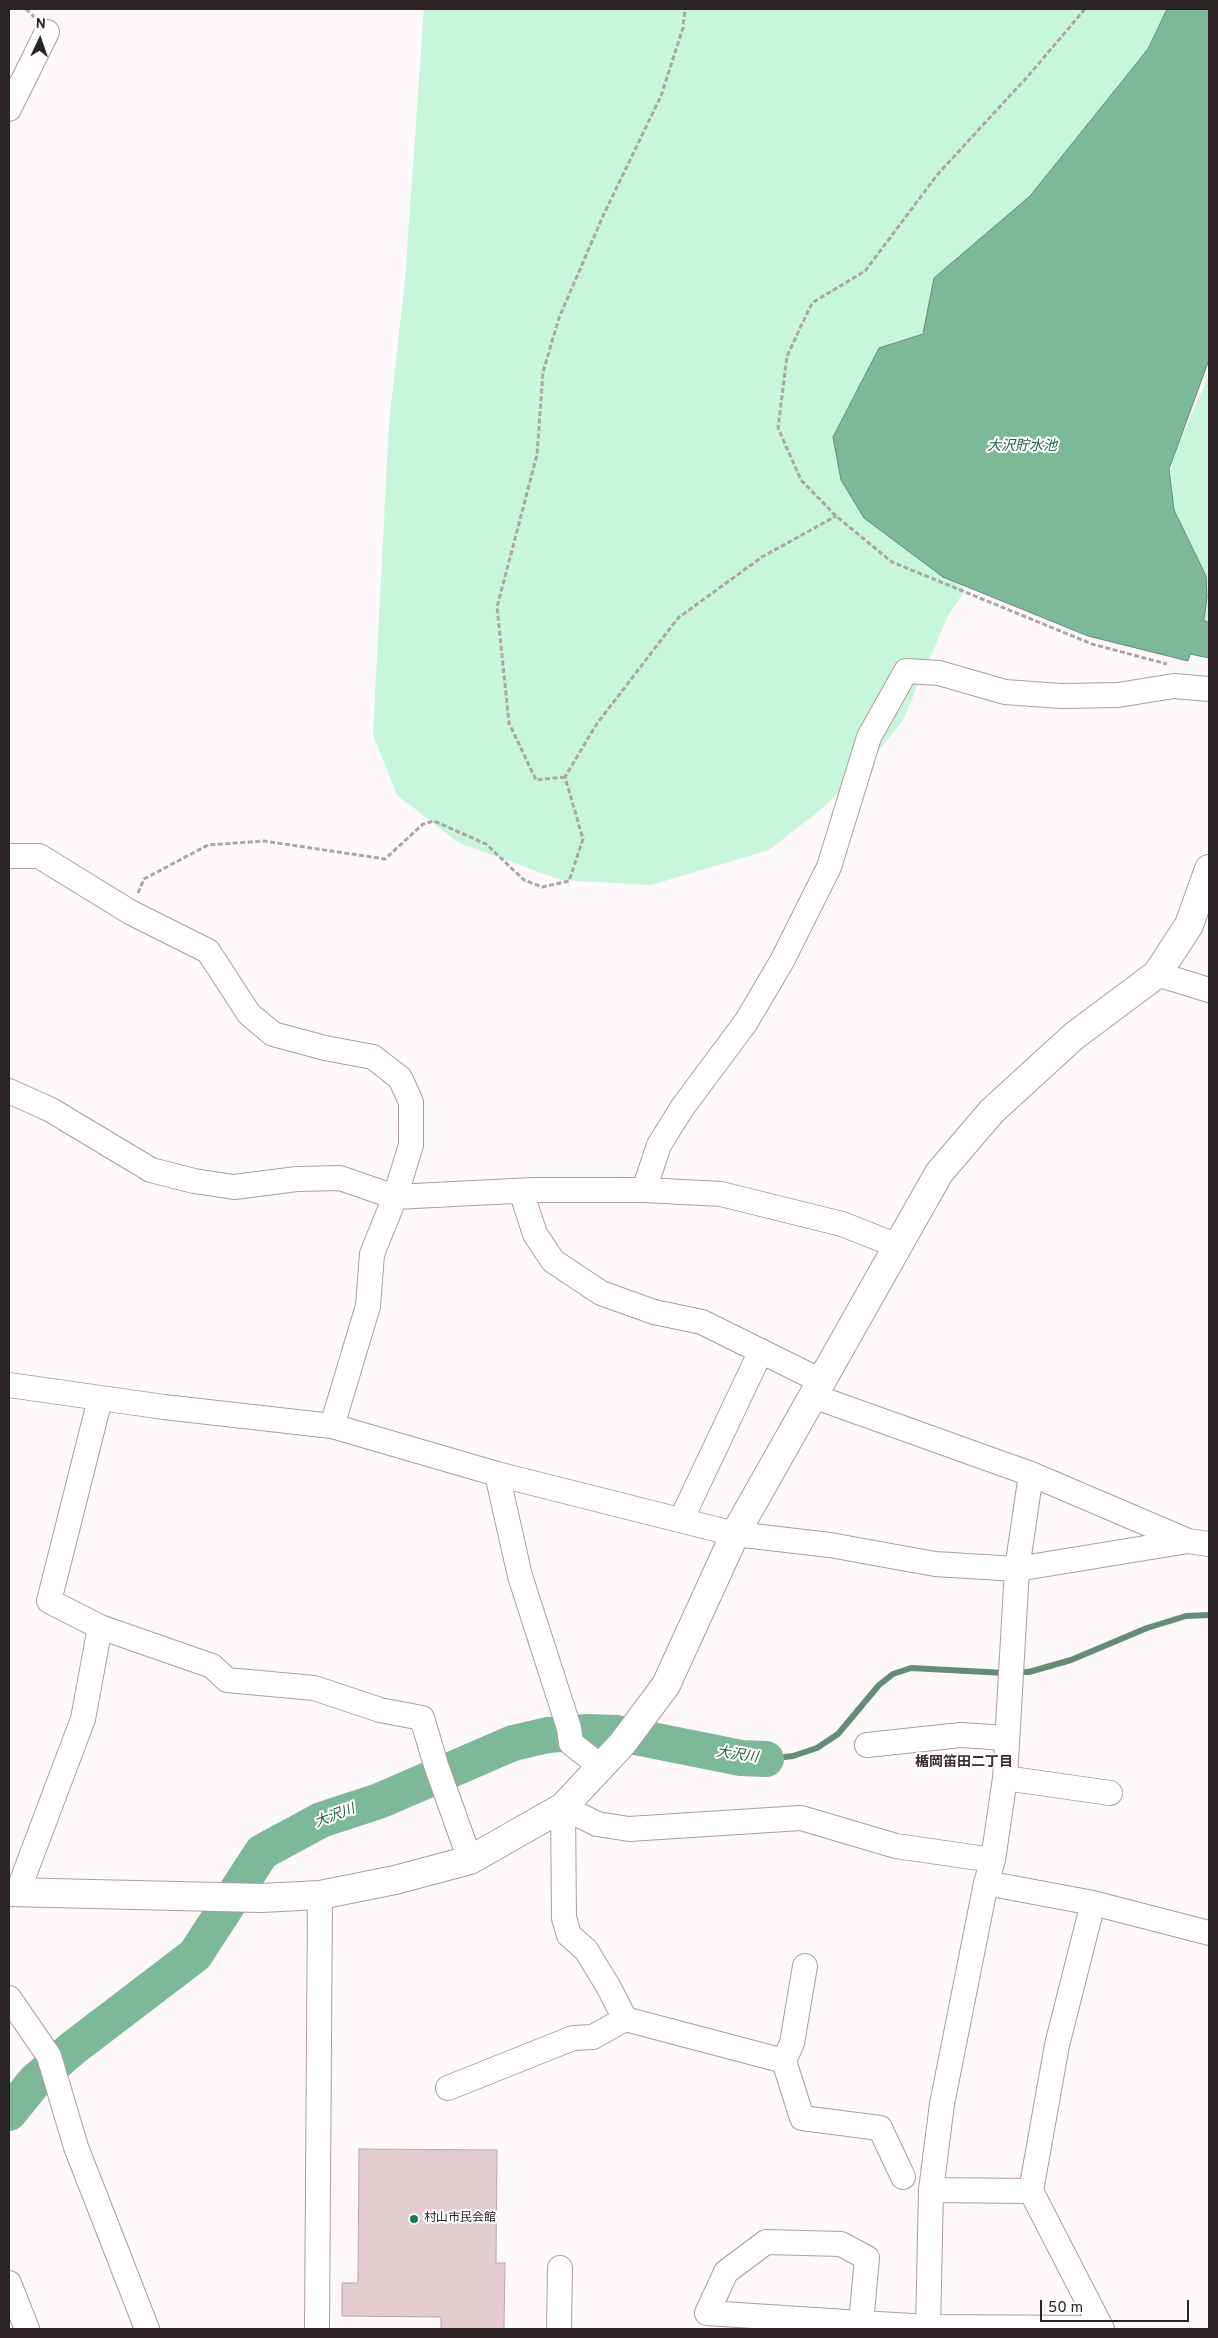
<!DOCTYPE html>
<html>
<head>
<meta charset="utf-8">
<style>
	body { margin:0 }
	#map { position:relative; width:1218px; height:2338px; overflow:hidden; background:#fdf8f9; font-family:Overpass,sans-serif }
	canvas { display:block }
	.frame { position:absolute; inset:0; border:10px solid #2b2223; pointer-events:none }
	.north { position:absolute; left:15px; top:15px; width:50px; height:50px; -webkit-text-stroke:4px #fff; paint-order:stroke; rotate:3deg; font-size:14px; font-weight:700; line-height:20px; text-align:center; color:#2b2223 }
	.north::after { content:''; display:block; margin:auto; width:18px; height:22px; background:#2b2223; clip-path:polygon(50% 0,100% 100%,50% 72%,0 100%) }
	.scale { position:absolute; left:1040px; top:2300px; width:149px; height:22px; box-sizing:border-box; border:2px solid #2b2223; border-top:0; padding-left:6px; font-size:15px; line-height:18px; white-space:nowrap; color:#2b2223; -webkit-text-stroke:4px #fff; paint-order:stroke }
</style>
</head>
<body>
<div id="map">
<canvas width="1218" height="2338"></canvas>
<div class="frame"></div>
<div class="north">N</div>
<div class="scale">50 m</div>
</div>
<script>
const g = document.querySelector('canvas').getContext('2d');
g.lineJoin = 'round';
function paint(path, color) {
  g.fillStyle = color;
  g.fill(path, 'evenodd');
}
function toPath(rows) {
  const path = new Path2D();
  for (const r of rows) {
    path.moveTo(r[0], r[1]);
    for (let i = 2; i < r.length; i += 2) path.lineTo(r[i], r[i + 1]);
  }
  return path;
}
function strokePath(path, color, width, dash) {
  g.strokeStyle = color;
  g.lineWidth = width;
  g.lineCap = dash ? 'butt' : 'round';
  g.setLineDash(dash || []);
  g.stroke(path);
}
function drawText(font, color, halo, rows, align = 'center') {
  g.font = font + ' Overpass,"Noto Sans JP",sans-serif';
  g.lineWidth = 4;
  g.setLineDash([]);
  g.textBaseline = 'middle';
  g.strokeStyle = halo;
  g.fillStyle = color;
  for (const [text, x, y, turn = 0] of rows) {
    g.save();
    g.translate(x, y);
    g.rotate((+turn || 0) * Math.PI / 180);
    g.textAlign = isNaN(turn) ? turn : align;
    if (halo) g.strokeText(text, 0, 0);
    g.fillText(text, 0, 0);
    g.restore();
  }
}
paint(toPath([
	[424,9,1209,9,967,512,963,593,948,616,902,722,860,773,819,811,769,850,651,885,561,880,459,843,397,795,373,735,389,423,405,280],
	[1209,375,1209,629,1163,509,1175,452]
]), '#c7f6dc');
const water = toPath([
	[1167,9,1209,9,1209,360,1169,469,1174,510,1206,576,1207,597,1204,620,1209,623,1209,658,1190,654,1188,661,1088,636,943,577,864,518,841,480,833,437,879,348,923,334,934,278,1030,196,1148,49,1167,9]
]);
paint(water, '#7db999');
strokePath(water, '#648c76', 1);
strokePath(toPath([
	[1015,1672,1029,1672,1071,1660,1147,1628,1186,1616,1209,1615],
	[766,1759,793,1756,817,1748,838,1734,879,1685,893,1674,911,1668,1005,1673]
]), '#648c76', 6);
strokePath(toPath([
	[9,2113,35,2081,73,2048,195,1955,262,1852,321,1820,379,1801,513,1743,548,1735,587,1732,616,1733,741,1758,766,1759]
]), '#7db999', 36);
const building = toPath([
	[359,2149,497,2150,496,2263,505,2263,504,2329,441,2329,441,2317,342,2316,342,2283,358,2283,359,2149]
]);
paint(building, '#e4cdd0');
strokePath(building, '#bba5a8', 1);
const street = toPath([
	[9,109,47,32],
	[9,856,39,856,130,912,208,951,249,1014,273,1034,325,1048,373,1057,400,1078,411,1102,411,1145,395,1197,372,1254,368,1306,332,1426],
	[1157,974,1209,990],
	[9,1091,51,1110,151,1170,194,1181,234,1187,297,1179,340,1178,395,1197,533,1190,644,1190,721,1194,842,1224,898,1246],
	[644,1190,659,1145,682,1108,746,1022,782,961,829,867,869,737,906,671,939,673,1005,692,1061,696,1118,695,1174,686,1209,689],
	[521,1191,535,1234,553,1261,601,1293,654,1312,702,1322,821,1381],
	[9,1385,164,1407,332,1426,497,1474,735,1534,830,1545,935,1564,1017,1569,1188,1541],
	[813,1396,1031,1474,1188,1541,1209,1544],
	[100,1399,49,1601,100,1627,212,1666,227,1680,314,1688,380,1710,422,1718,436,1765,470,1860],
	[497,1474,520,1576,569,1728,571,1743,600,1766],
	[681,1520,761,1351],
	[867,1745,961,1735,1007,1738],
	[1005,1778,1110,1793],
	[986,1883,1093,1903,1057,2045,1031,2191,1102,2329],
	[18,1891,83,1719,100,1627],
	[1093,1903,1209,1933],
	[9,1998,49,2056,76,2147,147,2329],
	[784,2061,792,2043,805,1966],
	[448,2088,573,2038,593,2037,625,2019],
	[903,2177,880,2128,802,2118,784,2061,625,2019,608,1986,586,1950,569,1935,564,1918,563,1807,597,1824,629,1829,801,1818,896,1846,993,1860],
	[931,2190,1031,2191],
	[9,2283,27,2329],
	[861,2323,867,2258,841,2244,766,2242,726,2272,707,2313,861,2323,929,2327,1101,2328],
	[317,2329,320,1895],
	[559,2329,560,2268],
	[928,2329,931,2190,942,2104,986,1883,993,1860,1005,1778,1017,1569,1031,1474]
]);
const secondary = toPath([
	[9,1892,261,1898,320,1895,395,1880,470,1860,563,1807,622,1744,666,1685,735,1534,939,1173,992,1111,1074,1036,1157,974,1189,925,1209,869]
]);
strokePath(street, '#b09b9d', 26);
strokePath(secondary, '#b09b9d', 30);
strokePath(toPath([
	[26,9,34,17],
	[1085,9,1029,75,937,175,865,271,812,303,787,356,778,428,801,480,836,516,892,562,1092,644,1167,664],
	[565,777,536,780,509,723,497,607,537,455,543,372,559,318,603,216,661,96,683,28,685,9],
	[138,893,144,879,208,845,264,841,385,859,423,824,434,821,486,844,524,880,542,887,569,881,583,839,565,777,596,725,678,618,762,557,836,516]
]), '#aca5a6', 3, [5, 2.5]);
strokePath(street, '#fff', 24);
strokePath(secondary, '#fff', 28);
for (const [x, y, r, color] of [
	[414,2219,5,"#167951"]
]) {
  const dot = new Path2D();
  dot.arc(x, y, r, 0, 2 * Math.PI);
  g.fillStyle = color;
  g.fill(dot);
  strokePath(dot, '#fff', 2);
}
drawText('12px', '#2b2223', '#fff', [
	["村山市民会館",424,2219]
], 'left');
drawText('italic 14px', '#1d6344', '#fff', [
	["大沢貯水池",1022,447],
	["大沢川",737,1756,8],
	["大沢川",335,1817,-21]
]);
drawText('bold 14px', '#3e2d2f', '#fff', [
	["楯岡笛田二丁目",964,1763]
]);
</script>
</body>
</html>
